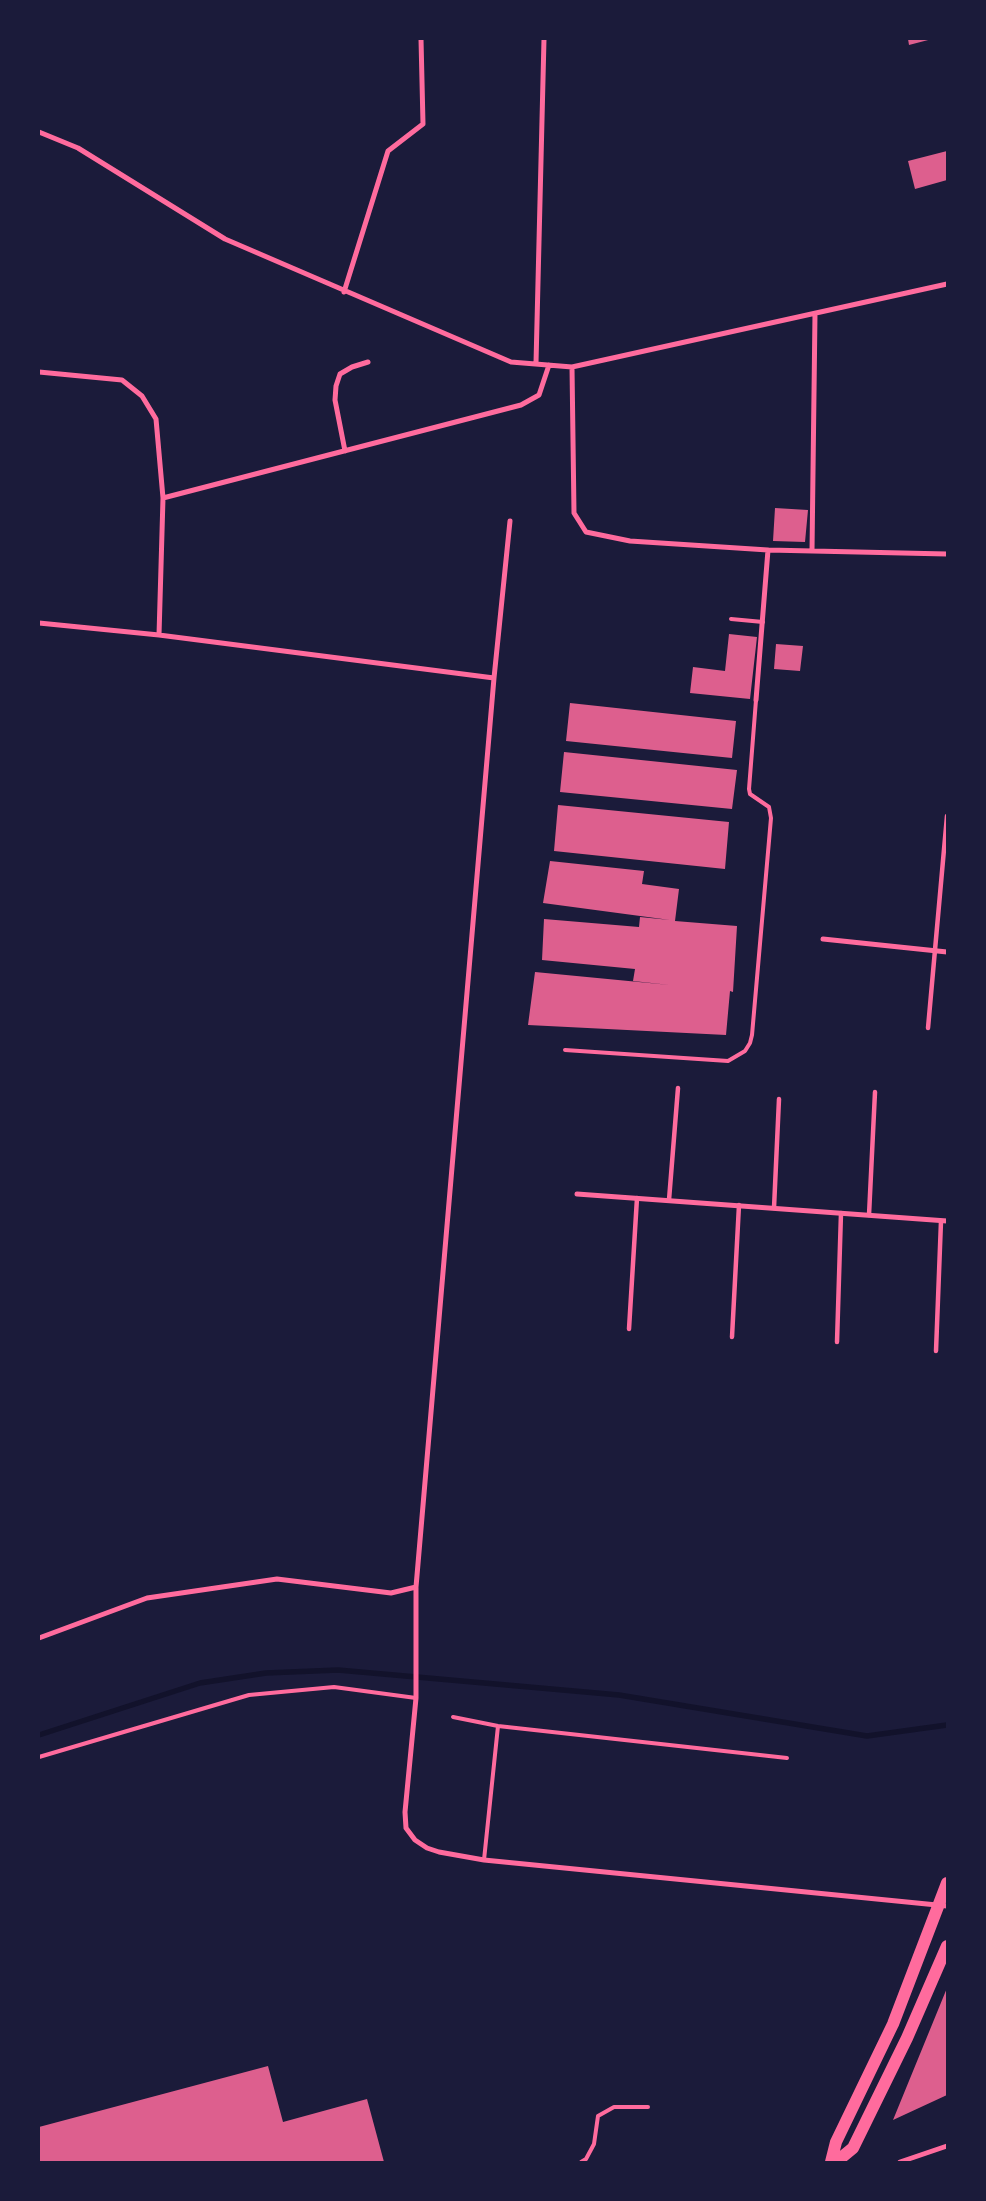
<!DOCTYPE html>
<html>
<head>
<meta charset="utf-8">
<style>
	body { margin:0 }
	#map { position:relative; width:986px; height:2201px; overflow:hidden; background:#1b1b3a; font-family:"Source Serif 4",serif }
	canvas { display:block }
	.frame { position:absolute; inset:0; border:40px solid #1b1b3a; pointer-events:none }
</style>
</head>
<body>
<div id="map">
<canvas width="986" height="2201"></canvas>
<div class="frame"></div>
</div>
<script>
const g = document.querySelector('canvas').getContext('2d');
g.lineJoin = 'round';
function toPath(rows) {
  const path = new Path2D();
  for (const r of rows) {
    path.moveTo(r[0], r[1]);
    for (let i = 2; i < r.length; i += 2) path.lineTo(r[i], r[i + 1]);
  }
  return path;
}
function strokePath(path, color, width, dash) {
  g.strokeStyle = color;
  g.lineWidth = width;
  g.lineCap = dash ? 'butt' : 'round';
  g.setLineDash(dash || []);
  g.stroke(path);
}
function paint(path, color) {
  g.fillStyle = color;
  g.fill(path, 'evenodd');
}
strokePath(toPath([
	[39,1735,200,1683,266,1673,338,1670,619,1695,867,1736,947,1725]
]), '#12122b', 5.5);
paint(toPath([
	[908,39,932,39,909,45],
	[947,151,947,180,915,189,908,161],
	[775,508,808,510,805,542,773,541],
	[729,634,757,637,750,699,690,693,693,667,725,671],
	[776,644,803,646,800,671,774,669],
	[570,703,736,721,732,758,566,741],
	[564,752,737,770,732,809,560,792],
	[558,805,729,822,725,869,554,851],
	[550,861,644,871,642,884,679,889,675,921,737,926,733,992,730,991,726,1035,528,1025,535,972,670,985,633,981,635,969,542,960,544,919,639,927,640,917,670,920,543,903],
	[947,1988,947,2095,893,2120],
	[268,2066,283,2122,367,2099,384,2162,39,2162,39,2127]
]), '#dd5f8e');
strokePath(toPath([
	[731,619,763,622],
	[565,1050,728,1061,745,1051,750,1043,752,1035,771,818,769,807,750,794,749,789,756,700],
	[453,1717,498,1726,787,1758],
	[39,1757,249,1695,334,1687,416,1698],
	[484,1860,498,1726],
	[581,2162,586,2159,594,2144,598,2116,614,2107,648,2107]
]), '#ff6b9d', 4);
strokePath(toPath([
	[928,1028,947,816],
	[669,1200,678,1088],
	[774,1208,779,1099],
	[869,1215,875,1092],
	[629,1329,637,1198],
	[732,1337,739,1205],
	[837,1342,841,1213],
	[936,1351,941,1221]
]), '#ff6b9d', 4.5);
strokePath(toPath([
	[39,132,78,148,225,239,511,362,572,367,947,284],
	[344,292,388,151,423,124,421,39],
	[536,363,544,39],
	[572,367,574,513,586,532,630,541,768,550,947,554],
	[39,372,122,380,142,396,156,419,163,498,159,635],
	[345,451,335,400,336,386,340,374,352,367,368,362],
	[163,498,521,405,539,395,549,365],
	[510,521,494,678,416,1587,416,1698,405,1812,406,1828,415,1840,427,1848,439,1852,484,1860,947,1906],
	[812,551,815,314],
	[39,623,159,635,494,678],
	[756,700,768,550],
	[823,939,947,952],
	[577,1194,947,1221],
	[39,1638,147,1598,277,1579,391,1593,416,1587],
	[900,2162,947,2146]
]), '#ff6b9d', 5);
strokePath(toPath([
	[831,2162,836,2142,893,2024,947,1883],
	[836,2162,853,2148,907,2038,947,1946]
]), '#ff6b9d', 12);
</script>
</body>
</html>
